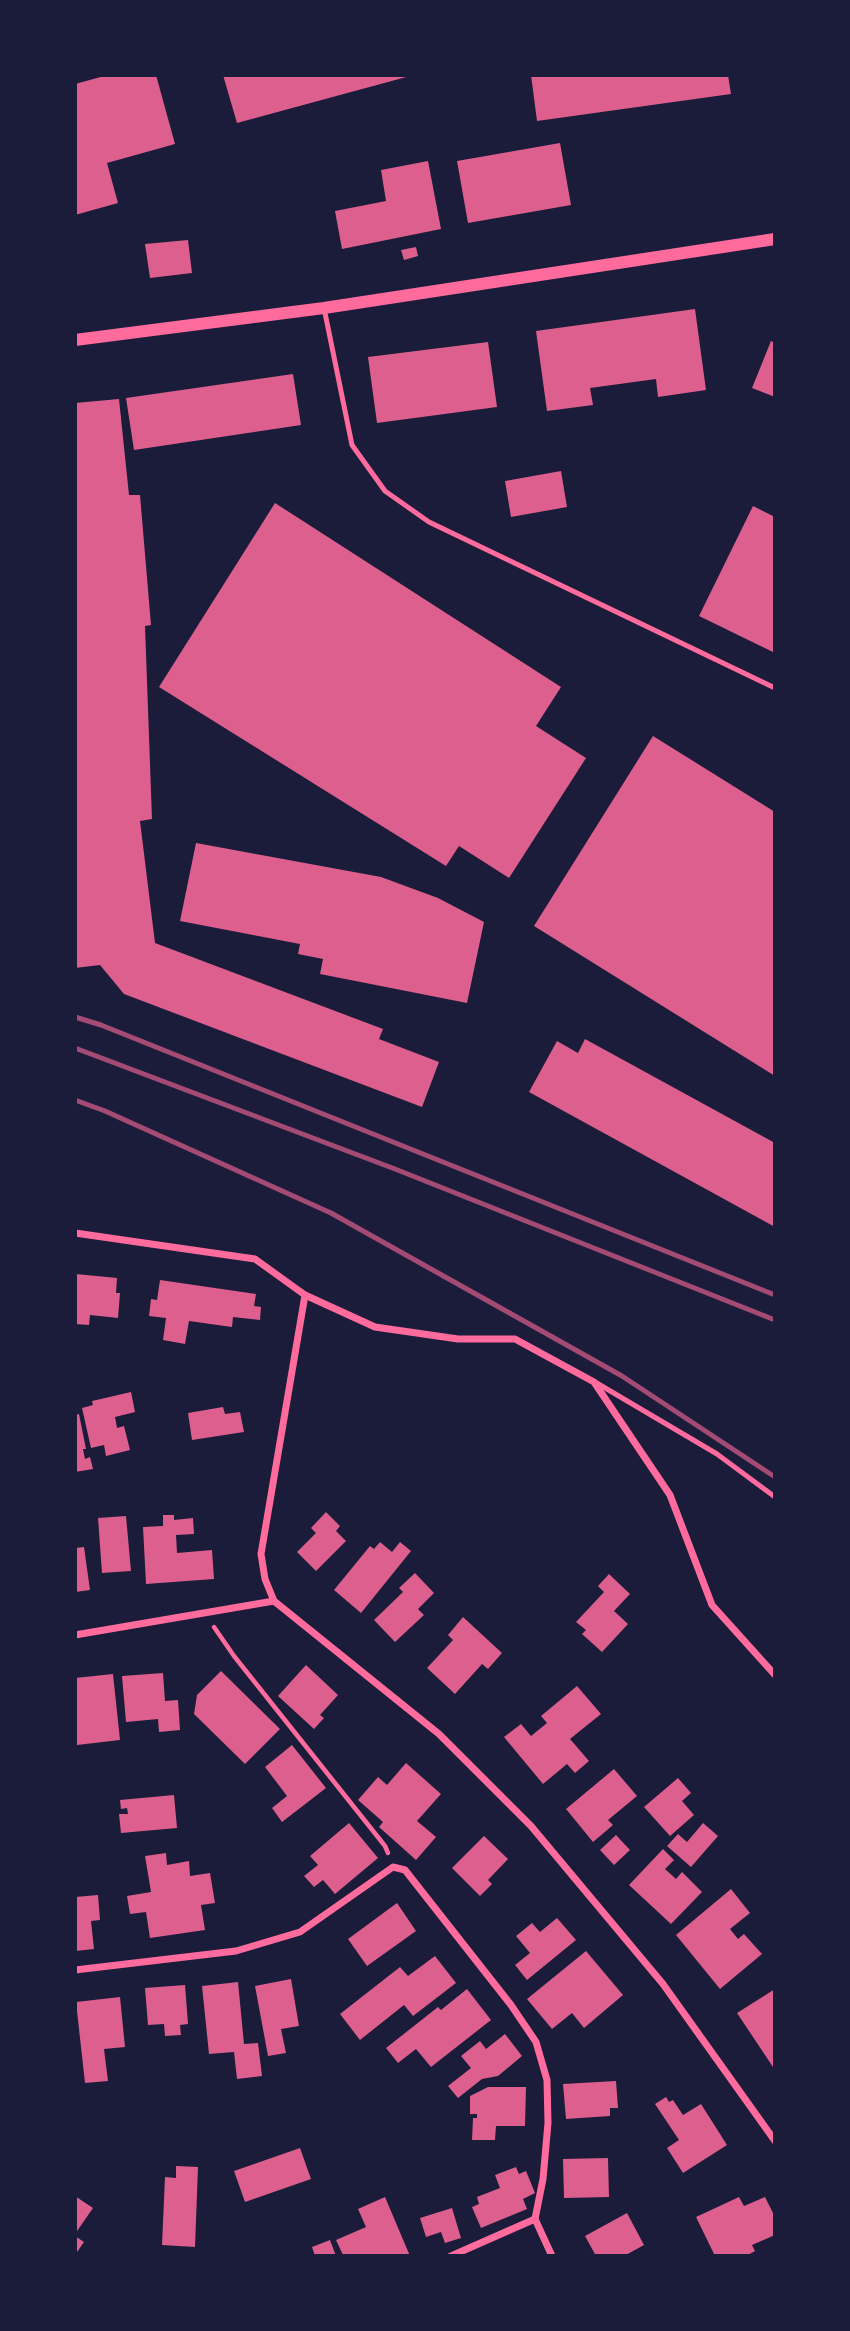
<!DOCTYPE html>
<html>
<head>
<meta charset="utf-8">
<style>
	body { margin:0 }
	#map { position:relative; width:850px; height:2331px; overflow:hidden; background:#1b1b3a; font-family:"IBM Plex Sans",sans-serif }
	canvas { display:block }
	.frame { position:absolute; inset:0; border:77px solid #1b1b3a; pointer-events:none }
</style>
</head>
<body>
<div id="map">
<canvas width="850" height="2331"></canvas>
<div class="frame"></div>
</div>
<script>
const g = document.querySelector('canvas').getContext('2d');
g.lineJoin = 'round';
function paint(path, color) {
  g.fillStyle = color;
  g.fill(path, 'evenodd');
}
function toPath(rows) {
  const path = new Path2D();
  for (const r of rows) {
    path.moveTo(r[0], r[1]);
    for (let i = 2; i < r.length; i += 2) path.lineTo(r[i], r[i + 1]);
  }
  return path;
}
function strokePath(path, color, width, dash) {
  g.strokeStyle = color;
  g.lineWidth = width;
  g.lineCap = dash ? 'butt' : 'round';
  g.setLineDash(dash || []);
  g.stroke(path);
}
paint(toPath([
	[108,75,156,75,175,144,107,163,118,203,75,215,75,84],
	[223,75,409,75,410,76,237,123],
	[531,75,728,75,731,94,537,121],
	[560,143,571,205,468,223,457,161],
	[428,161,441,229,342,249,335,211,386,201,381,170],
	[188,240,192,273,150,278,145,244],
	[416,247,418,256,404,260,401,250],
	[695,309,706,390,658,397,656,379,590,388,593,405,547,411,536,331],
	[771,341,775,343,775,397,752,388],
	[488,342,497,407,377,423,368,357],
	[293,374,301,425,134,450,126,398],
	[119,399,129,495,140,495,151,625,145,626,152,819,140,821,155,943,383,1029,379,1039,439,1062,422,1107,124,994,100,965,75,968,75,403],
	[561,471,567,507,511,517,505,481],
	[275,503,561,687,536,726,586,758,509,878,459,846,446,866,159,687],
	[753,506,775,517,775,653,699,616],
	[653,736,775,812,775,1076,534,926],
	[196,843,381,877,438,898,484,922,467,1003,320,974,323,959,298,954,300,944,180,921],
	[585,1039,775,1143,775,1227,529,1092,557,1041,578,1053],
	[76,1274,117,1278,116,1293,120,1293,118,1318,90,1315,89,1325,75,1324],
	[160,1280,256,1294,254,1306,261,1307,260,1320,233,1317,232,1327,189,1321,185,1344,163,1340,166,1318,149,1316,151,1299,157,1300],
	[131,1392,135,1412,115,1417,117,1428,124,1426,130,1450,106,1456,104,1445,91,1448,82,1408,93,1405,92,1401],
	[223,1407,225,1414,240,1412,244,1432,192,1440,188,1413],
	[79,1414,86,1449,83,1449,85,1459,90,1457,93,1469,75,1472,75,1415],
	[326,1512,340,1526,336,1531,346,1541,316,1571,297,1552,316,1533,311,1528],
	[163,1515,174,1515,174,1520,193,1518,194,1534,176,1535,177,1553,212,1550,214,1579,146,1584,143,1527,163,1526],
	[126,1516,131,1571,102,1573,98,1518],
	[380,1542,392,1552,400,1542,411,1551,361,1613,334,1590,370,1546,374,1549],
	[84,1547,90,1590,75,1592,75,1548],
	[415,1573,434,1593,418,1609,424,1615,395,1642,374,1620,403,1592,399,1588],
	[609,1574,630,1594,614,1611,628,1624,602,1652,582,1634,586,1630,576,1622,604,1592,598,1586],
	[463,1617,502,1653,488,1669,482,1664,455,1694,427,1668,453,1640,448,1635],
	[306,1665,338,1695,320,1715,324,1718,314,1729,278,1696],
	[221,1671,280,1729,245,1764,194,1714,197,1695],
	[163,1673,165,1701,178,1700,180,1730,159,1732,158,1719,126,1722,122,1676],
	[113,1674,120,1740,77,1745,75,1678],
	[577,1686,601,1714,570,1739,589,1761,575,1773,567,1764,543,1784,504,1737,521,1724,531,1736,547,1723,541,1716],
	[292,1745,326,1788,282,1822,272,1808,287,1796,265,1767],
	[406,1763,441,1794,417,1821,436,1837,416,1860,379,1827,383,1822,358,1800,378,1777,387,1785],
	[614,1769,637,1796,608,1820,613,1825,593,1842,566,1809],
	[678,1778,691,1793,682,1801,694,1815,670,1836,644,1807],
	[174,1795,177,1828,121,1833,119,1814,128,1814,127,1808,121,1809,120,1800],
	[349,1823,378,1858,335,1894,323,1880,314,1887,304,1876,318,1865,310,1856],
	[703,1823,718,1836,691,1867,667,1846,678,1834,687,1842],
	[616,1835,630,1850,614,1865,600,1850],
	[484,1836,508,1859,488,1880,492,1884,480,1896,452,1868],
	[663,1849,674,1860,665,1869,676,1879,682,1872,702,1892,671,1924,629,1885],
	[166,1853,167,1865,189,1861,190,1876,210,1873,215,1903,201,1905,205,1930,150,1938,146,1912,130,1914,127,1896,151,1892,145,1856],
	[731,1889,750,1913,730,1929,738,1939,744,1934,762,1954,720,1989,676,1935],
	[98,1895,100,1920,91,1921,94,1949,75,1951,75,1897],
	[397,1903,416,1931,367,1966,348,1939],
	[557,1918,576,1940,527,1980,515,1965,530,1953,516,1936,532,1923,540,1932],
	[586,1951,623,1995,584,2028,572,2013,552,2029,527,1999],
	[435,1956,456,1983,413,2016,404,2005,360,2040,340,2014,400,1967,408,1976],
	[291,1979,299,2026,281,2029,286,2053,268,2056,255,1986],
	[238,1982,244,2044,258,2043,262,2076,237,2079,234,2052,209,2054,202,1986],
	[185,1985,188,2024,180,2025,181,2035,165,2036,164,2024,148,2025,145,1988],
	[467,1989,491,2020,431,2067,416,2049,398,2063,386,2048,438,2007,441,2010],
	[775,1989,775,2070,737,2013],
	[120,1997,125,2047,104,2049,108,2081,85,2083,76,2002],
	[505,2034,522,2056,498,2076,482,2079,458,2098,448,2086,471,2068,461,2056,480,2041,486,2049],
	[616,2081,618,2108,610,2108,610,2116,566,2119,563,2084],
	[488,2087,526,2087,525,2126,496,2126,495,2140,472,2140,473,2118,477,2118,477,2114,470,2114,470,2096],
	[666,2097,669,2102,673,2100,683,2115,701,2104,727,2145,683,2173,667,2148,679,2140,655,2104],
	[300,2148,311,2179,245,2202,234,2171],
	[608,2158,609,2197,564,2198,563,2159],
	[176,2166,198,2167,195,2247,162,2245,165,2177,176,2178],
	[516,2167,519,2174,526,2171,535,2193,523,2199,527,2209,481,2228,472,2207,479,2204,477,2197,500,2188,495,2175],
	[75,2196,93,2208,75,2234],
	[385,2197,410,2256,343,2255,336,2240,366,2227,358,2209],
	[739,2197,744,2206,765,2197,775,2217,775,2235,752,2245,755,2251,746,2256,715,2256,696,2217],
	[452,2208,461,2238,445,2243,441,2232,426,2237,420,2218],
	[627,2213,644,2245,624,2256,596,2256,585,2236],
	[75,2236,84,2242,75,2255],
	[330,2240,336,2256,315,2256,312,2247]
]), '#dd5f8e');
strokePath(toPath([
	[214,1627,234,1656,385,1846,388,1853]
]), '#ff6b9d', 4.5);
strokePath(toPath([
	[324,308,352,445,385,491,429,522,775,688],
	[595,1382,717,1454,775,1497]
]), '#ff6b9d', 5);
strokePath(toPath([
	[75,1233,255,1259,305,1295,375,1327,458,1339,515,1339,594,1382,670,1495,712,1605,775,1675],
	[305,1295,261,1554,265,1579,274,1601,439,1734,531,1826,663,1984,775,2141],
	[75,1635,274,1601],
	[75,1970,236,1951,300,1932,393,1867,405,1870,511,2005,536,2042,547,2080,548,2123,543,2179,535,2219,552,2256],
	[451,2256,535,2219]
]), '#ff6b9d', 7);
strokePath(toPath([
	[75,340,324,308,775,239]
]), '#ff6b9d', 12);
strokePath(toPath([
	[75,1017,101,1025,775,1295],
	[75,1048,395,1169,775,1320],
	[75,1100,105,1111,331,1213,622,1376,775,1477]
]), '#a44b75', 5);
</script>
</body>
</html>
